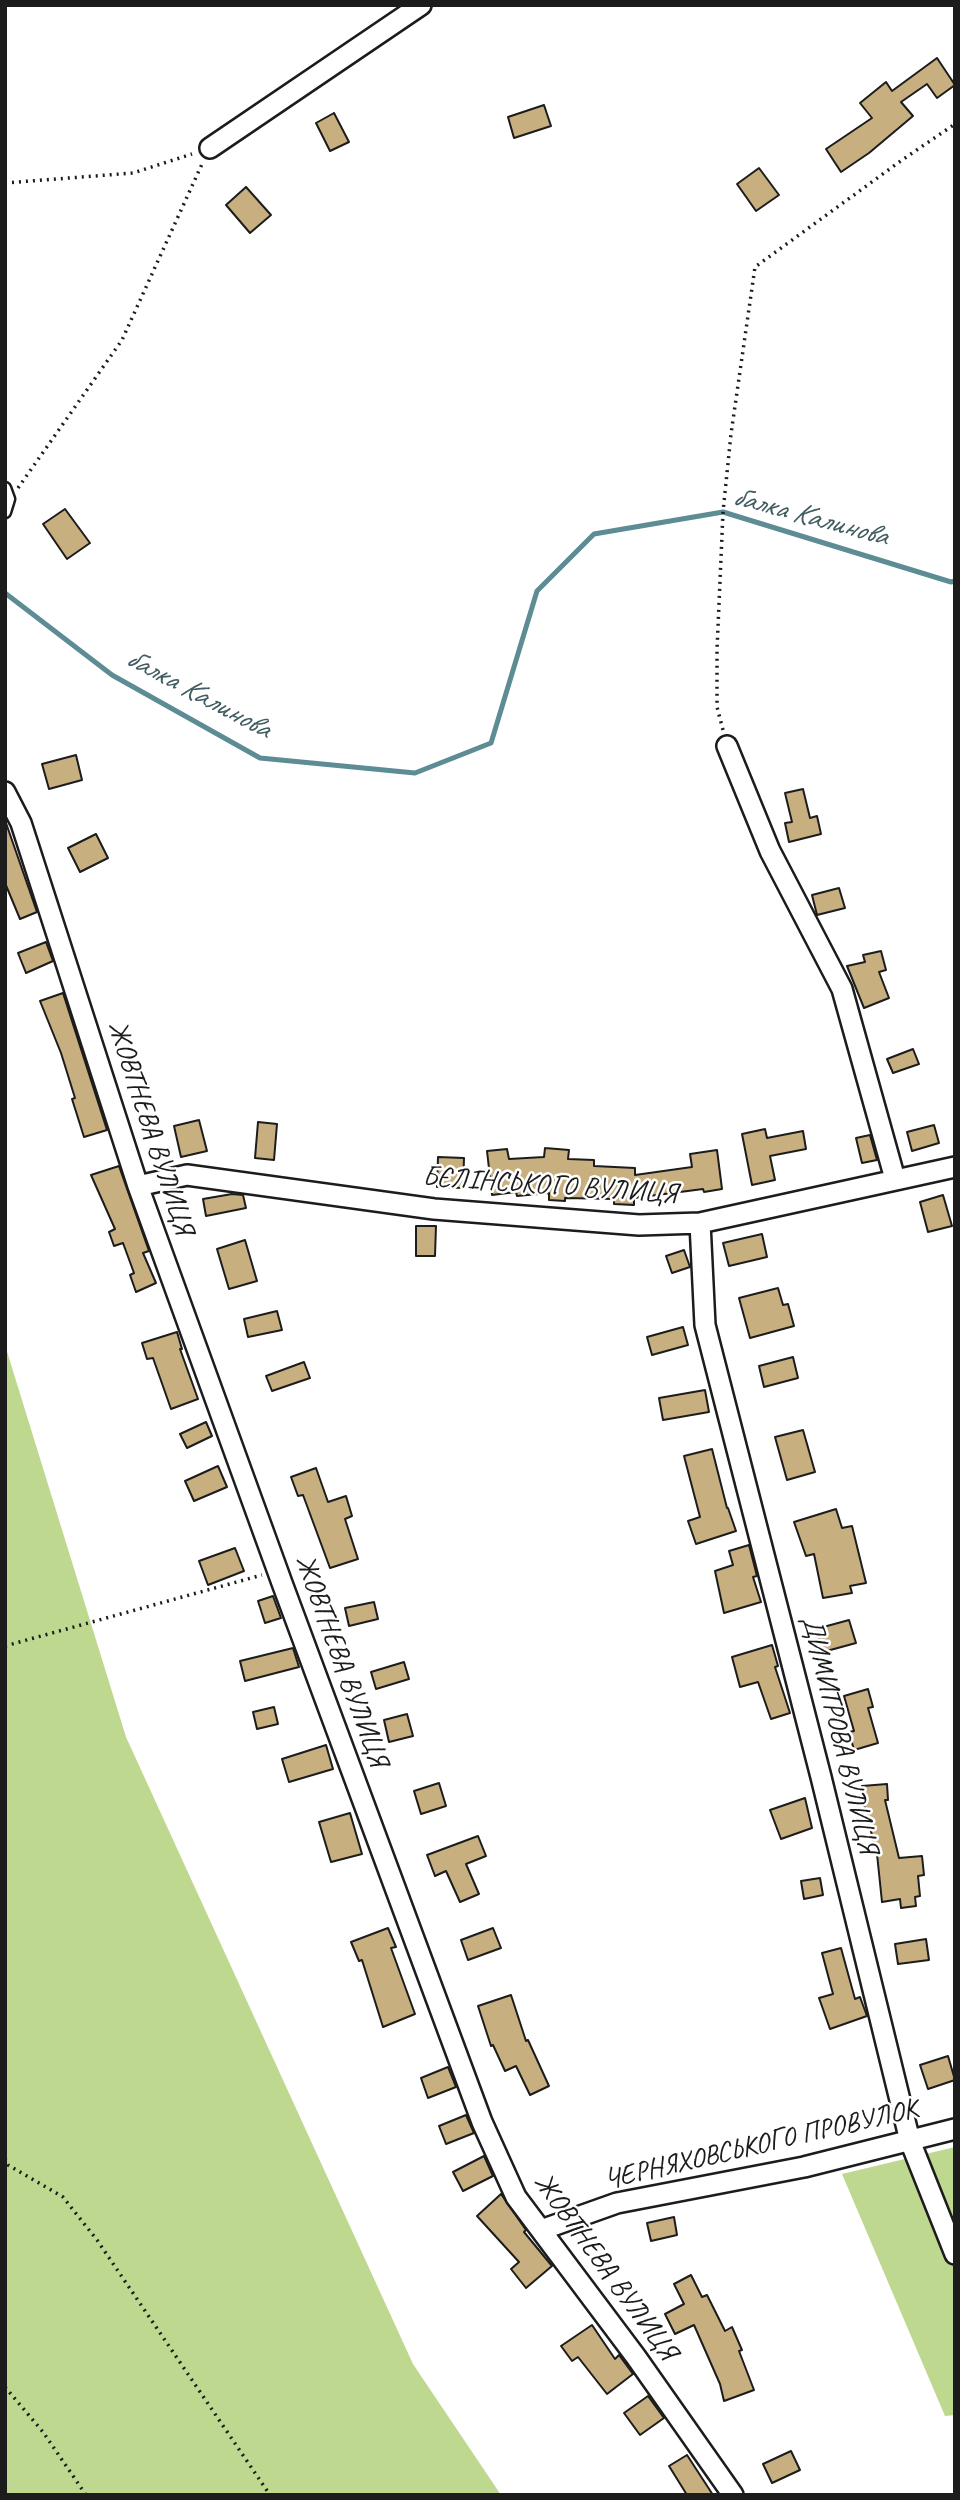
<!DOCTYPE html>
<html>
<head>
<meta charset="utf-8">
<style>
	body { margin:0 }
	#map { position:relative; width:960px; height:2500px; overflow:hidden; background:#fff; font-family:Caveat,sans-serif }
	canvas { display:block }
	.frame { position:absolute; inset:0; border:7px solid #1c1c1c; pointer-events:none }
</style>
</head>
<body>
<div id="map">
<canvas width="960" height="2500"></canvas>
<div class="frame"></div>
</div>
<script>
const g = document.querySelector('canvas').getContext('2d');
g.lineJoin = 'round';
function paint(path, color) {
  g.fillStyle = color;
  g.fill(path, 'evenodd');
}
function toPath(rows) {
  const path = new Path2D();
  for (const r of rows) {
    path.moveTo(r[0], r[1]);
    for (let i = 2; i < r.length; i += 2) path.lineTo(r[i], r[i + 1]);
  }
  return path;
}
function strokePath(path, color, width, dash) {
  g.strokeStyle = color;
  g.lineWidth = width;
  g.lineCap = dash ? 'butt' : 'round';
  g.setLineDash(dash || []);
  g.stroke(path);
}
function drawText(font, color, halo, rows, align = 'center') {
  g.font = font + ' Caveat,sans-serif';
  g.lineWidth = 5;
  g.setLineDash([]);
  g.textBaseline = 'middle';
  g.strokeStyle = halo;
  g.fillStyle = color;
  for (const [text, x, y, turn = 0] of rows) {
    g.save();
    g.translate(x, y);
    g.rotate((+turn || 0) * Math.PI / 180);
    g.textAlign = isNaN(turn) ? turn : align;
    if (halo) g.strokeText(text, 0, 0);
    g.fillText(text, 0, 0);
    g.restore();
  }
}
paint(toPath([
	[5,1345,126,1737,413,2364,501,2495,5,2495],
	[955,2147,955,2415,945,2416,842,2174]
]), '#bed88f');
strokePath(toPath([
	[5,593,112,675,260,758,415,773,491,743,537,591,594,534,723,512,951,582,955,581]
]), '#5d8c95', 5);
const building = toPath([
	[937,58,955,85,937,98,927,84,901,102,913,116,869,153,841,172,826,149,872,118,860,103,886,82,892,91,937,58],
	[544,105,551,126,514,138,508,117,544,105],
	[334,113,349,142,330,151,316,123,334,113],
	[759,168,779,195,756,211,737,184,759,168],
	[246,187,271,215,250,233,226,205,246,187],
	[65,509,90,543,67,559,43,524,65,509],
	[76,755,82,780,49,789,42,764,76,755],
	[803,789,810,818,817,816,821,834,789,842,785,823,792,822,785,793,803,789],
	[6,823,37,912,20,919,5,883,6,823],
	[96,834,108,858,80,872,68,848,96,834],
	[839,888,845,908,817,915,812,895,839,888],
	[46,942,53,961,26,973,18,953,46,942],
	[881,951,886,970,879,972,889,998,864,1008,847,966,865,962,863,955,881,951],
	[63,993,107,1130,84,1137,72,1099,75,1098,61,1053,40,1001,63,993],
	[913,1049,919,1064,893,1073,887,1059,913,1049],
	[199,1120,207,1151,181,1157,174,1126,199,1120],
	[258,1122,277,1124,274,1160,255,1158,258,1122],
	[934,1125,939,1143,912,1151,907,1132,934,1125],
	[765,1129,767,1138,803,1131,806,1149,770,1156,775,1180,752,1185,742,1134,765,1129],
	[870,1135,877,1160,862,1163,856,1138,870,1135],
	[545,1148,569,1150,568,1159,594,1160,594,1166,635,1168,635,1175,692,1167,690,1154,717,1150,722,1189,704,1192,703,1189,634,1198,634,1205,614,1204,614,1199,565,1198,565,1201,549,1200,549,1193,517,1196,516,1192,492,1195,487,1151,507,1149,509,1159,544,1157,545,1148],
	[438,1157,464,1158,463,1188,437,1187,438,1157],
	[119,1166,149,1251,143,1253,156,1283,136,1292,130,1275,134,1273,123,1243,114,1246,109,1232,115,1229,91,1175,119,1166],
	[232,1194,243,1195,246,1208,206,1216,203,1199,232,1194],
	[943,1195,952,1226,928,1232,920,1202,943,1195],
	[416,1226,436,1226,435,1256,416,1256,416,1226],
	[762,1234,767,1257,729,1266,723,1243,762,1234],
	[245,1240,257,1281,229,1289,217,1249,245,1240],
	[684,1250,690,1267,672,1273,666,1256,684,1250],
	[778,1288,783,1305,788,1304,794,1326,750,1338,739,1298,778,1288],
	[277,1311,282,1330,248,1337,244,1319,277,1311],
	[683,1327,688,1345,652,1355,647,1337,683,1327],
	[177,1332,182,1349,180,1349,198,1399,171,1409,153,1358,147,1359,142,1343,177,1332],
	[793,1357,798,1378,764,1387,759,1366,793,1357],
	[304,1362,310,1378,272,1391,266,1376,304,1362],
	[705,1390,709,1412,663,1420,659,1398,705,1390],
	[206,1422,212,1436,187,1448,180,1434,206,1422],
	[803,1430,815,1472,787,1480,775,1437,803,1430],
	[712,1449,727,1508,728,1508,736,1531,696,1544,688,1521,700,1517,684,1456,712,1449],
	[218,1466,227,1487,194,1501,185,1481,218,1466],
	[316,1468,328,1502,346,1496,352,1516,345,1519,358,1559,330,1568,303,1495,298,1496,291,1477,316,1468],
	[836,1509,842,1528,852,1526,866,1583,850,1586,852,1593,823,1598,814,1554,806,1556,794,1522,836,1509],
	[749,1545,757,1576,753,1577,761,1602,724,1613,715,1571,733,1565,729,1551,749,1545],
	[235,1548,244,1571,208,1585,199,1561,235,1548],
	[273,1596,281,1618,265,1623,258,1601,273,1596],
	[374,1602,378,1619,349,1626,345,1608,374,1602],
	[849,1620,856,1643,823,1652,816,1629,849,1620],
	[772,1645,778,1666,775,1667,790,1713,771,1719,758,1682,740,1687,732,1657,772,1645],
	[293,1648,299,1667,245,1681,240,1661,293,1648],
	[404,1662,409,1679,376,1689,371,1672,404,1662],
	[868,1689,873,1707,868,1708,878,1743,854,1750,849,1732,854,1731,844,1696,868,1689],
	[274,1707,278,1724,257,1729,253,1712,274,1707],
	[407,1714,413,1736,389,1742,384,1720,407,1714],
	[326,1745,333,1769,289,1782,282,1759,326,1745],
	[439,1783,446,1806,421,1814,414,1791,439,1783],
	[887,1784,888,1800,885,1800,899,1858,922,1856,924,1875,918,1876,920,1896,915,1897,916,1906,901,1908,900,1899,882,1902,877,1854,863,1802,862,1786,887,1784],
	[805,1798,812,1828,781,1839,770,1810,805,1798],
	[350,1813,362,1854,331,1862,319,1822,350,1813],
	[478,1836,486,1856,466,1864,479,1894,460,1902,446,1871,435,1876,427,1855,478,1836],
	[820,1878,823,1895,804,1899,801,1881,820,1878],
	[388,1928,396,1947,391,1948,415,2014,383,2027,362,1960,359,1961,351,1942,388,1928],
	[493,1928,501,1948,468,1960,461,1940,493,1928],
	[926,1939,929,1960,898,1964,895,1944,926,1939],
	[841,1948,855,1999,860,1997,867,2016,830,2029,819,1998,833,1994,822,1953,841,1948],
	[511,1995,526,2041,528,2040,549,2086,530,2095,516,2066,505,2071,493,2045,491,2046,478,2006,511,1995],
	[948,2056,955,2080,928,2089,920,2065,948,2056],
	[448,2067,456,2087,428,2098,421,2078,448,2067],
	[466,2115,474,2133,446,2144,439,2126,466,2115],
	[484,2156,493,2176,463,2191,453,2172,484,2156],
	[501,2194,526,2230,524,2232,552,2266,526,2288,511,2269,519,2262,477,2216,501,2194],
	[674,2217,677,2235,651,2241,647,2223,674,2217],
	[691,2275,702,2297,707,2295,725,2331,732,2327,742,2350,739,2351,754,2390,724,2401,720,2384,694,2325,675,2334,665,2314,684,2304,674,2284,691,2275],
	[592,2325,615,2359,619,2355,633,2374,607,2394,578,2357,572,2361,561,2346,592,2325],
	[648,2396,664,2418,640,2435,624,2413,648,2396],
	[791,2451,800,2470,772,2483,763,2464,791,2451],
	[687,2455,713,2495,687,2495,669,2466,687,2455]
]);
paint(building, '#c8af7f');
strokePath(building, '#1c1c1c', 2);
const lane = toPath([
	[5,488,9,499,5,512]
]);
const street = toPath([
	[210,148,421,5],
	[727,746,770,851,842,989,895,1179],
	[5,792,21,823,138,1186,282,1583,482,2122,516,2197,636,2357,733,2495],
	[138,1186,187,1175,434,1209,639,1225,700,1223,955,1167],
	[700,1223,705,1325,821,1777,910,2141,955,2254],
	[541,2230,617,2203,804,2167,955,2129]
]);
strokePath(lane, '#1c1c1c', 15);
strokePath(street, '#1c1c1c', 24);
strokePath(toPath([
	[5,183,133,173,192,154],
	[18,488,122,340,202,164],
	[723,730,717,707,717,650,723,512,731,434,755,267,902,160,955,124],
	[5,1646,262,1575],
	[5,2158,8,2165,63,2197,97,2240,270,2495],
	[5,2387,43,2432,86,2495]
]), '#1c1c1c', 3.5, [2, 5]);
strokePath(lane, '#fff', 10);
strokePath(street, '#fff', 19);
drawText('28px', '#1c1c1c', '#fff', [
	["ЖОВТНЕВА ВУЛИЦЯ",150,1128,72],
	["БЄЛІНСЬКОГО ВУЛИЦЯ",550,1186,4],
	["ЖОВТНЕВА ВУЛИЦЯ",341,1661,70],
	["ДИМИТРОВА ВУЛИЦЯ",839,1735,76],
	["ЧЕРНЯХОВСЬКОГО ПРОВУЛОК",761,2145,-13],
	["ЖОВТНЕВА ВУЛИЦЯ",605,2267,54]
]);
drawText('italic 30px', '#425d62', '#fff', [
	["балка Калинова",810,517,15],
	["балка Калинова",198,694,28]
]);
</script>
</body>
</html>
